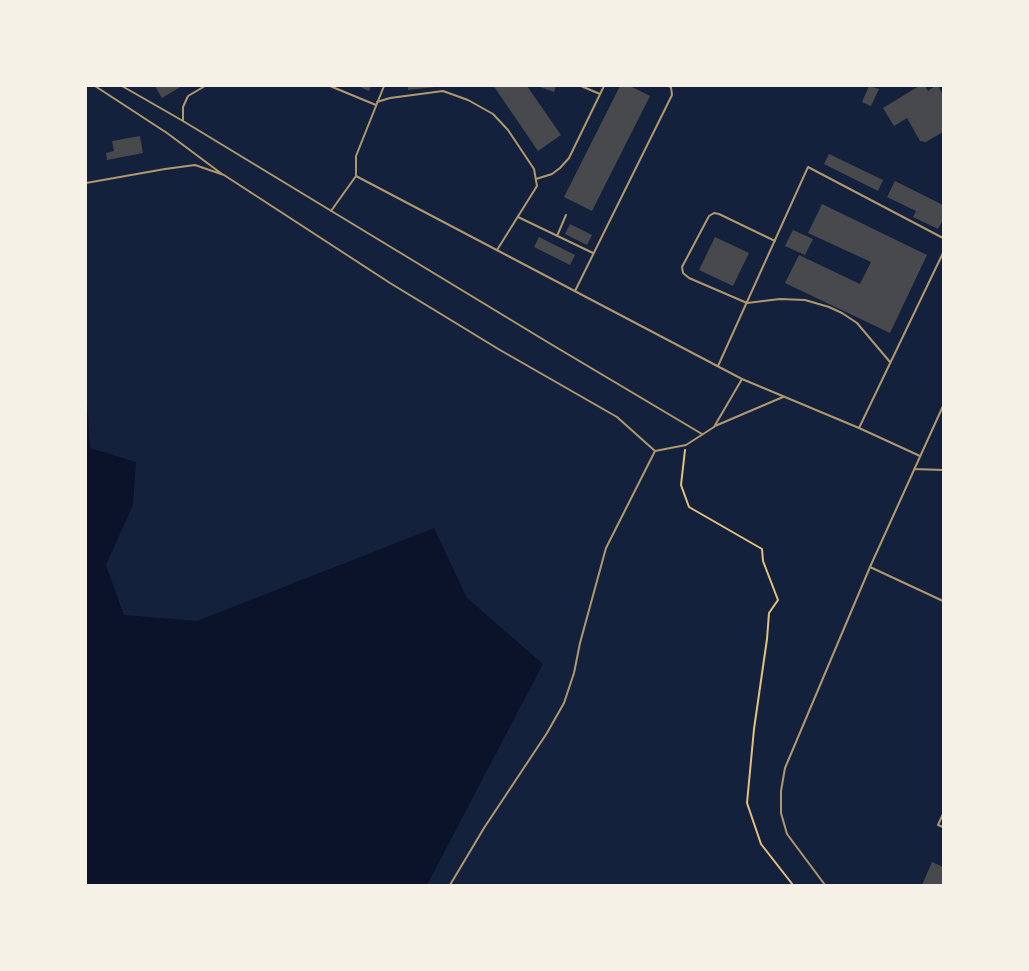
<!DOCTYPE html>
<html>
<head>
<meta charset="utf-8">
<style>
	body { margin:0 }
	#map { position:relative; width:1029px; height:971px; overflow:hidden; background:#14213d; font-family:Overpass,sans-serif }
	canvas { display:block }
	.frame { position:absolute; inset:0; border:87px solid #f6f1e7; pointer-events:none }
</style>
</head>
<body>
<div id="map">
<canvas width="1029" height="971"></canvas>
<div class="frame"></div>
</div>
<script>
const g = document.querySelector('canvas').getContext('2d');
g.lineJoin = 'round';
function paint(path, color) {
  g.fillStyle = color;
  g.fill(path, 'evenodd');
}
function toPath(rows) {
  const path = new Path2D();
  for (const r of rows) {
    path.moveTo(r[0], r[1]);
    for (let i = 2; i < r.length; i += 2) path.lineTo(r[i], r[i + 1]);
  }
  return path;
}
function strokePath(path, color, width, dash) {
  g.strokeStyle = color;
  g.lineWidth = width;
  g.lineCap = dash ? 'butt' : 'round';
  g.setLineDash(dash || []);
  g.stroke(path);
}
paint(toPath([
	[86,387,90,448,136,462,133,505,106,565,124,615,197,621,434,528,467,598,543,664,427,885,86,885]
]), '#0b132b');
paint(toPath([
	[155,86,182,86,162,98],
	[358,86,371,86,369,91],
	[408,86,435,86,435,87,408,90],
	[491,86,527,86,561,135,538,151,495,88],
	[537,86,556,86,554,92],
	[620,86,630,86,650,96,592,211,564,197],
	[869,86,879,89,871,106,862,102],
	[919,86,925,86,928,91,935,86,938,86,943,95,943,132,926,142,920,141,907,118,894,126,883,108],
	[140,136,143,153,107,160,106,153,114,151,112,141],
	[829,154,883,180,878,191,824,164],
	[895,181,943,205,943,220,938,229,913,217,916,211,887,197],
	[822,204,927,255,890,333,785,283,799,255,860,284,871,262,808,233],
	[570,224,592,235,587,245,565,234],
	[793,230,813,239,805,255,785,246],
	[539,237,575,255,570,265,534,247],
	[715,237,749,253,733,286,699,270],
	[932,862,943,867,943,885,922,885]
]), '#48494c');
strokePath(toPath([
	[685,450,681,485,689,507,762,549,763,561,778,600,769,613,767,639,754,729,747,803,761,844,793,885]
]), '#e5c07b', 2);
strokePath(toPath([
	[95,86,167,133,222,174],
	[122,86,183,121,549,343,702,434],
	[330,86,376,105],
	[581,86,600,94],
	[377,102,390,98,443,91,468,100,493,114,508,130,534,169,537,186,497,250],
	[183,121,183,107,188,96,205,86],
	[356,176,742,379,859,428,920,456],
	[536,179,552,174,560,168,569,158,604,86],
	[86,183,165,169,195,165,224,175,390,283,500,350,617,417,655,451],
	[331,211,356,176,356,156,384,86],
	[518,217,593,253],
	[557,236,566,215],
	[775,241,719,214,714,213,709,216,682,267,683,273,689,278,747,303,780,299,805,300,829,307,842,313,857,323,890,362],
	[575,291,672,95,671,87,668,86],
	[718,366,808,167,943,238],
	[715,426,783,397],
	[859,428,943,253],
	[914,469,943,470],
	[870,567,943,601],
	[943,814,938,825,943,827],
	[450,885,484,828,547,733,564,703,574,673,580,643,606,548,655,451,686,445,714,427,742,379],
	[825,885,787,834,781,813,781,791,785,768,870,567,943,406]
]), '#b1986c', 2);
</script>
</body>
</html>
